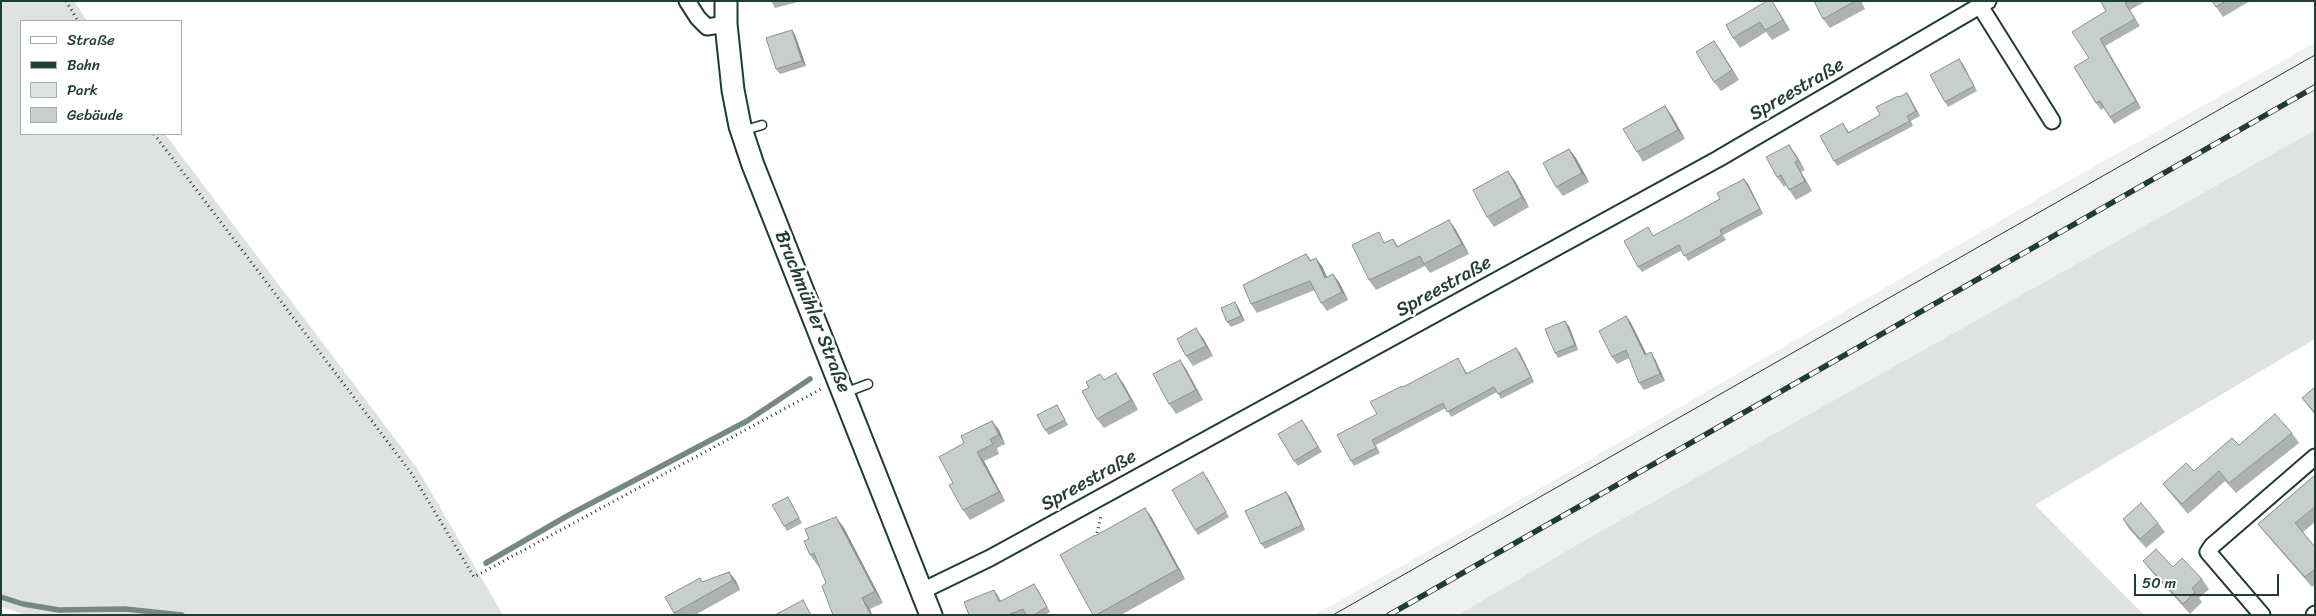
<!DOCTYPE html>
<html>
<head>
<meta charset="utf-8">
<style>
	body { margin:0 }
	#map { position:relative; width:2316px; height:616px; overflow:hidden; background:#fff; font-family:Sriracha,sans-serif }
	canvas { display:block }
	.frame { position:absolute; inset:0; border:2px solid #1f3d34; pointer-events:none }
	.legend { position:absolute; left:20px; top:20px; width:162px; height:115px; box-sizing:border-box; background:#fff; border:1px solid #a5b1ae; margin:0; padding:6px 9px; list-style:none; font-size:15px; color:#1f3d34 }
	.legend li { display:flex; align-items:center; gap:10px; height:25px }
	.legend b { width:25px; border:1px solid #a5b1ae }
	.scale { position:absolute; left:2134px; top:574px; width:145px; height:22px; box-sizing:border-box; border:2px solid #1f3d34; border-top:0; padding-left:6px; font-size:15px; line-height:18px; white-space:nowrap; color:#1f3d34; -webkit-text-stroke:4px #fff; paint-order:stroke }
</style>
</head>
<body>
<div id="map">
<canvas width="2316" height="616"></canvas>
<div class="frame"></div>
<ul class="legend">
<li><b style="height:6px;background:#fff"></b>Straße</li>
<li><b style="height:6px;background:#1f3d34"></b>Bahn</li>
<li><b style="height:14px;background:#dee3e2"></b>Park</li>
<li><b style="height:14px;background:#c7cfcc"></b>Gebäude</li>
</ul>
<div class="scale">50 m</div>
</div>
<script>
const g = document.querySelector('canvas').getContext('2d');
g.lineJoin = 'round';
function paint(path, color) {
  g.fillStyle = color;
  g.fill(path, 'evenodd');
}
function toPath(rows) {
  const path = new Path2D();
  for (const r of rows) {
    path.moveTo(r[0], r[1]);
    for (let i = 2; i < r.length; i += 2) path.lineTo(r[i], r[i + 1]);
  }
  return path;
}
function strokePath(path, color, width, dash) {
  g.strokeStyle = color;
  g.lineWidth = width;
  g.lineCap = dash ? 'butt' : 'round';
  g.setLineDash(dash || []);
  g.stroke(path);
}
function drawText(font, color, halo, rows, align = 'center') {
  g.font = font + ' Sriracha,sans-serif';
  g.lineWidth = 5;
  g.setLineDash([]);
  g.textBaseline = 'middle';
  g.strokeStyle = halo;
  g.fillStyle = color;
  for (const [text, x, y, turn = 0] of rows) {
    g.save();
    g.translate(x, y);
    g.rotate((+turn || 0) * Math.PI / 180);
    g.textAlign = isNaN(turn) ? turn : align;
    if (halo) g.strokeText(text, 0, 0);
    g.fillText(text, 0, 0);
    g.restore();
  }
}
paint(toPath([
	[2315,43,2315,130,1585,540,1458,615,1314,615,1541,488,2079,175]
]), '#eef1f0');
paint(toPath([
	[1,1,74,1,87,21,21,21,21,134,165,134,417,468,503,615,26,615,1,607],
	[2315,130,2315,339,2035,505,2144,615,1458,615,1585,540]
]), '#dee3e2');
strokePath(toPath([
	[486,563,567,516,747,421,810,379],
	[1,597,23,604,59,610,125,609,182,615]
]), '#758883', 5.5);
const lane = toPath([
	[742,131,762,125],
	[844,393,868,384]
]);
const street = toPath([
	[687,1,698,18,707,27,726,24],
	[1980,6,2052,121],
	[922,591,990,558,1718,159,1988,1],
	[2262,615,2208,552,2212,546,2315,457],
	[2314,615,2315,614]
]);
const secondary = toPath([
	[726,1,726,24,733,90,740,126,753,165,931,615]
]);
strokePath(lane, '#1f3d34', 11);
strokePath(street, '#1f3d34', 19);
strokePath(secondary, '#1f3d34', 25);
strokePath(toPath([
	[66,1,78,21],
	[154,134,412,474,474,577,821,389],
	[1097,533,1101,516]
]), '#1f3d34', 3, [1, 4]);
strokePath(lane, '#fff', 8);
strokePath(street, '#fff', 15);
strokePath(secondary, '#fff', 21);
strokePath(toPath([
	[1333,615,2315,55]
]), '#1f3d34', 1);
const rail = toPath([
	[1389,615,2315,87]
]);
strokePath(rail, '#1f3d34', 5.5);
strokePath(rail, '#fff', 4, [11]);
paint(toPath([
	[771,1,798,1,798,2,775,8],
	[1814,1,1861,1,1865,9,1830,28,1823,19],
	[2101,1,2146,1,2130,10,2140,26,2105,46,2141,108,2114,124,2104,108,2101,110,2096,103,2089,58,2106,11],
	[2212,1,2250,1,2223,17],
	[1777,9,1790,30,1772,40,1766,32,1740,48,1733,38],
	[792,30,795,35,806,66,780,74,776,69],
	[1714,41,1739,80,1721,91,1714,82],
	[1959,59,1977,91,1948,107,1945,102],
	[1907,93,1910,98,1920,116,1911,121,1913,126,1837,166,1834,161,1843,123,1849,132,1880,115,1899,97],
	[1665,106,1672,116,1685,139,1643,162,1637,152],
	[1789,145,1796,155,1805,170,1801,172,1812,191,1796,200,1786,185,1784,187,1777,177],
	[1569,149,1576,158,1589,182,1563,196,1556,187],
	[1744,179,1748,184,1763,214,1723,235,1726,240,1688,261,1682,250,1642,272,1638,267,1654,236,1720,199],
	[1515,181,1529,207,1494,227,1487,217],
	[1449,220,1456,230,1469,254,1430,273,1425,266,1376,290,1369,280,1393,239,1398,246],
	[1306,254,1311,260,1322,266,1327,277,1339,282,1348,300,1327,311,1321,303,1315,290,1257,313,1251,304],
	[1235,302,1238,307,1245,321,1231,327,1227,322],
	[1626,316,1631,323,1646,354,1655,359,1665,381,1644,390,1639,383,1629,358,1617,364,1612,357],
	[1569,326,1578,350,1558,358,1555,353],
	[1203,338,1213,356,1193,366,1186,356],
	[1520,353,1534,382,1501,399,1497,392,1451,417,1446,408,1376,445,1380,453,1354,466,1351,461,1377,414,1458,358,1467,373],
	[1180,360,1186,369,1203,400,1176,414,1169,404],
	[1104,379,1123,383,1138,410,1104,428,1097,419],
	[2315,387,2315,415,2302,398],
	[1057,405,1068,425,1049,435,1045,430],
	[992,421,999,430,1005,444,997,448,999,454,984,461,1005,501,970,520,963,510,964,443],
	[1306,425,1322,452,1298,466,1294,461],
	[2292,433,2299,443,2236,493,2225,481,2188,514,2170,493,2163,484,2194,471,2239,445],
	[2315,475,2315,522,2303,532,2315,547,2315,584,2312,587,2265,533,2258,524],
	[1207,477,1229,517,1198,535,1195,530],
	[1290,497,1305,530,1265,549,1261,544],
	[791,502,802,523,787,531,784,526],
	[1145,508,1152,518,1185,579,1121,615,1093,615,1096,536],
	[836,517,844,528,883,603,870,609,819,566,818,566,810,555,809,539],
	[2123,519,2158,523,2165,532,2146,548,2129,529],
	[2143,561,2173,567,2202,579,2209,589,2199,598,2202,602,2190,614,2150,570],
	[729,572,736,581,740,590,695,615,675,615,665,597],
	[1038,589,1050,612,1045,615,1026,615,1026,614,1024,615,969,615,994,590,998,595,1001,601]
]), '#abb2af');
paint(toPath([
	[1772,1,1777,9,1790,30,1783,20],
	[792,30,795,35,806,66,802,61],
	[2100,39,2105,46,2141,108,2136,101],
	[1714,41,1721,51,1739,80,1732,70],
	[1959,59,1963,64,1977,91,1974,86],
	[1907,93,1910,98,1920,116,1916,111],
	[1665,106,1672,116,1685,139,1678,130],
	[1789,145,1796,155,1805,170,1798,160],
	[1569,149,1576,158,1589,182,1582,173],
	[1795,162,1801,172,1812,191,1805,181],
	[1508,171,1515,181,1529,207,1522,197],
	[1744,179,1748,184,1763,214,1760,209],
	[1449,220,1456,230,1469,254,1462,244],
	[1316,258,1322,266,1331,286,1325,278],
	[1333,274,1339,282,1348,300,1342,292],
	[1235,302,1238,307,1245,321,1241,316],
	[1626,316,1631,323,1650,361,1645,355],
	[1565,321,1569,326,1578,350,1575,345],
	[1196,328,1203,338,1213,356,1206,346],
	[1516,348,1520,353,1534,382,1531,377],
	[1651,352,1655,359,1665,381,1660,374],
	[1180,360,1186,369,1203,400,1196,390],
	[1116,373,1123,383,1138,410,1131,400],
	[992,421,999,430,1005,444,999,435],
	[977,452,984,461,1005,501,999,492],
	[1286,492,1290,497,1305,530,1302,525],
	[1145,508,1152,518,1185,579,1178,569],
	[836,517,844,528,883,603,875,591],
	[729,572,736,581,740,590,733,580],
	[862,598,870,609,872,615,871,615]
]), '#8b918f');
const building = toPath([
	[1767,1,1772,1,1783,20,1765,30,1760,22,1733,38,1726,25,1767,1],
	[1814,1,1855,1,1823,19,1814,1],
	[2101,1,2129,1,2125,3,2135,19,2100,39,2136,101,2110,117,2100,101,2096,103,2074,67,2089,58,2072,32,2106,11,2101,2,2101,1],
	[2212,1,2226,1,2216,7,2212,1],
	[792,30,802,61,776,69,766,38,792,30],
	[1714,41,1732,70,1714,82,1696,52,1714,41],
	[1959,59,1974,86,1945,102,1930,75,1959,59],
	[1907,93,1916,111,1907,116,1910,121,1834,161,1820,136,1843,123,1848,133,1880,115,1876,107,1898,96,1899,97,1907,93],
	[1665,106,1678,130,1637,152,1623,129,1665,106],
	[1789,145,1798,160,1795,162,1805,181,1789,190,1781,175,1777,177,1766,157,1789,145],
	[1569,149,1582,173,1556,187,1543,163,1569,149],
	[1508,171,1522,197,1487,217,1473,190,1508,171],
	[1744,179,1760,209,1720,230,1722,235,1684,256,1679,245,1638,267,1624,241,1648,227,1653,236,1720,199,1717,193,1744,179],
	[1449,220,1462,244,1424,264,1420,256,1369,280,1352,245,1379,232,1384,243,1393,239,1397,247,1449,220],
	[1306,254,1310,261,1316,258,1325,278,1333,274,1342,292,1321,303,1310,281,1251,304,1243,285,1306,254],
	[1235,302,1241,316,1227,322,1221,308,1235,302],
	[1626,316,1645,355,1651,352,1660,374,1639,383,1626,350,1612,357,1599,331,1626,316],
	[1565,321,1575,345,1555,353,1545,329,1565,321],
	[1196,328,1206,346,1186,356,1177,339,1196,328],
	[1516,348,1531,377,1498,394,1494,387,1447,412,1443,403,1372,440,1376,448,1351,461,1337,435,1377,414,1370,402,1402,386,1403,387,1458,358,1466,374,1516,348],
	[1180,360,1196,390,1169,404,1153,374,1180,360],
	[1116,373,1131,400,1097,419,1082,391,1089,388,1086,382,1100,374,1104,380,1116,373],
	[2315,387,2315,413,2302,398,2315,387],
	[1057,405,1065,420,1045,430,1037,415,1057,405],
	[2275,414,2292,433,2229,483,2219,471,2182,504,2163,484,2186,463,2194,471,2232,438,2239,445,2275,414],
	[1302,420,1318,447,1294,461,1278,434,1302,420],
	[992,421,999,435,990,439,993,444,977,452,999,492,963,510,949,485,953,483,939,457,964,443,961,436,992,421],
	[1203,472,1226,512,1195,530,1172,490,1203,472],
	[2315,475,2315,507,2295,523,2315,547,2315,569,2305,577,2258,524,2315,475],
	[1286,492,1302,525,1261,544,1245,511,1286,492],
	[788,497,799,518,784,526,772,505,788,497],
	[2141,503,2158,523,2140,539,2123,519,2141,503],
	[1145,508,1178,569,1096,615,1093,615,1060,555,1095,535,1095,536,1145,508],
	[836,517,875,591,862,598,871,615,833,615,822,586,826,583,814,553,810,555,804,541,809,539,805,529,836,517],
	[2156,549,2173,567,2182,558,2202,579,2192,588,2195,592,2183,604,2143,561,2156,549],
	[729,572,733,580,674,613,665,597,700,578,702,582,729,572],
	[1034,584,1047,607,1034,615,1026,615,1023,609,1008,615,969,615,964,602,994,590,999,602,1034,584],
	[803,600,811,615,775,615,803,600]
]);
paint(building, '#c7cfcc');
strokePath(building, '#8b918f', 1);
drawText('19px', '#1f3d34', '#fff', [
	["Spreestraße",1797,90,-30],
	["Spreestraße",1444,287,-29],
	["Bruchmühler Straße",812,312,68],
	["Spreestraße",1089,481,-29]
]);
</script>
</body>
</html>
